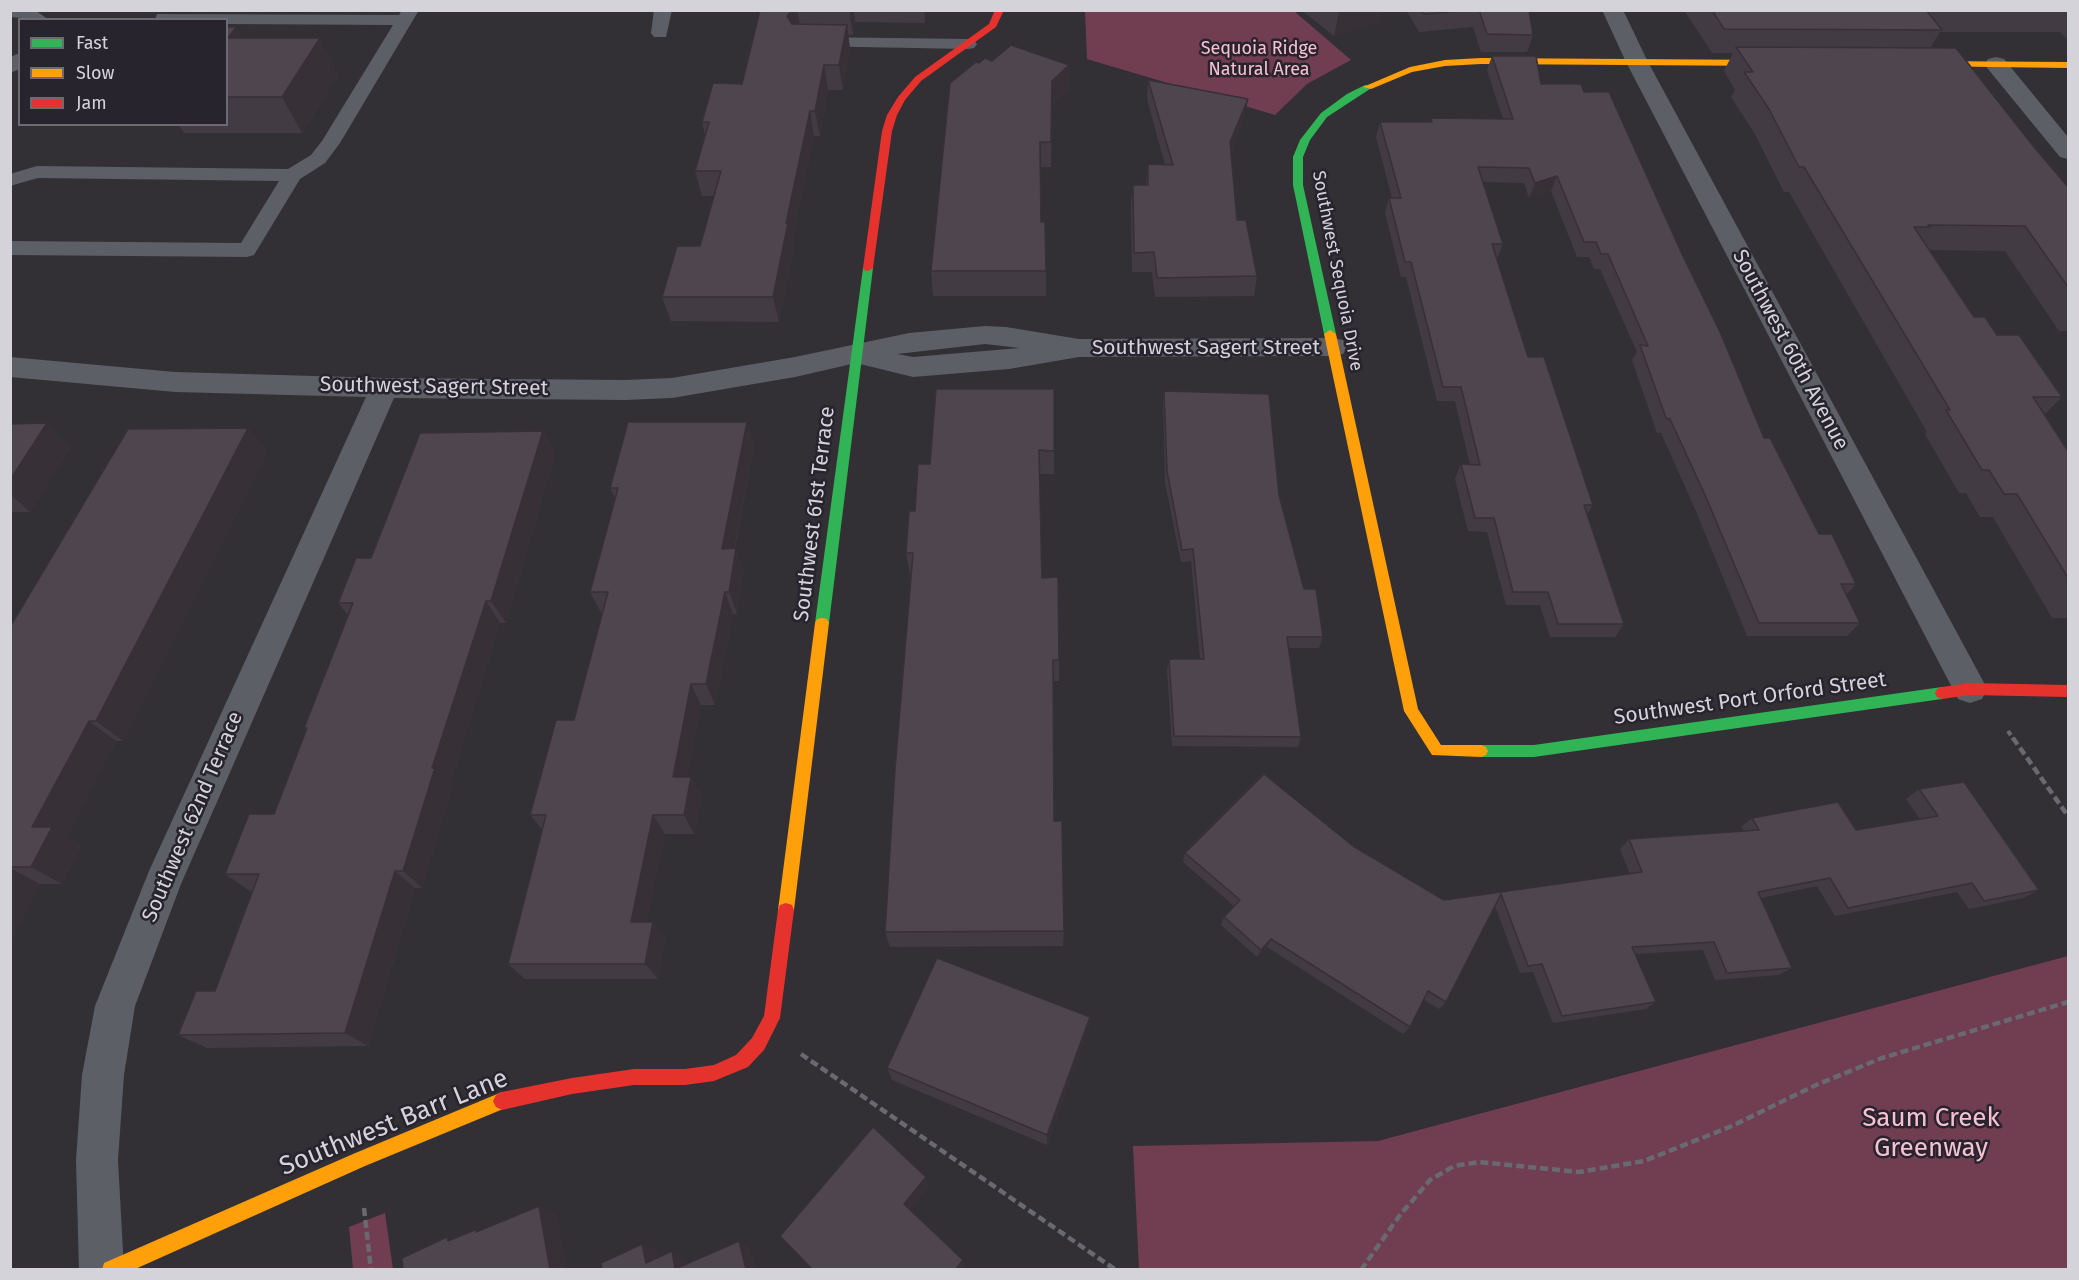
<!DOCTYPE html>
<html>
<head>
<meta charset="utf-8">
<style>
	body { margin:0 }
	#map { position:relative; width:2079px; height:1280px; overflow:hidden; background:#323035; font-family:"Fira Sans",sans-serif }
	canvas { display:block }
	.frame { position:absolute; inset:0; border:12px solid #d5d3da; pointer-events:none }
	.legend { position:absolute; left:18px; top:18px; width:210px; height:108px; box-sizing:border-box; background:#27242e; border:2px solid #6d6a73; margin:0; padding:8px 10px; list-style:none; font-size:18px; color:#d5d3da }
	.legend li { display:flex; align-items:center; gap:12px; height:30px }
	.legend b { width:30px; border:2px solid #6d6a73 }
</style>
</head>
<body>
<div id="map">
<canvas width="2079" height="1280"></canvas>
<div class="frame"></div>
<ul class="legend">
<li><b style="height:8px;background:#30b455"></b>Fast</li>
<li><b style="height:8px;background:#ff9f0a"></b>Slow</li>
<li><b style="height:8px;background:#e5322d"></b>Jam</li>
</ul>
</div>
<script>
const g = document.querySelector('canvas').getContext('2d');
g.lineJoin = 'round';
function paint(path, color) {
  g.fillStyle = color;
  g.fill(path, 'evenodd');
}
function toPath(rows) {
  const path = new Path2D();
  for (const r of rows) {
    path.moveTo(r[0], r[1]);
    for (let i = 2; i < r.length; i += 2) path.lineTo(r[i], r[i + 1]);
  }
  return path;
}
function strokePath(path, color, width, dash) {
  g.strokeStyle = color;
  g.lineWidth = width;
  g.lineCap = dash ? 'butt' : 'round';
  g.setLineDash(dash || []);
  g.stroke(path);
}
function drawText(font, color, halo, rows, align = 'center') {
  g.font = font + ' "Fira Sans",sans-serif';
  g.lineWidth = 5;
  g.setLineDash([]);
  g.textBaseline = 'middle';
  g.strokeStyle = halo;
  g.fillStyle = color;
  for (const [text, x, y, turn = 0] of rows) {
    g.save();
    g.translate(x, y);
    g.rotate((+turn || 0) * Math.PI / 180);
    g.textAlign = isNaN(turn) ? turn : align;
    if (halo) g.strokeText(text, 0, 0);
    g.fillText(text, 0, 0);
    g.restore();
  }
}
paint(toPath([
	[1085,11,1294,11,1351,60,1307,84,1275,115,1087,59],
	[2068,956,2068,1269,1139,1269,1133,1146,1378,1141],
	[385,1213,393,1269,353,1269,349,1227]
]), '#703e50');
strokePath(toPath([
	[2008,731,2014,740]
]), '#696a70', 4, [5, 3]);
strokePath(toPath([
	[2013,738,2068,816],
	[801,1054,1116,1270],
	[364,1208,371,1270],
	[1361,1270,1400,1215,1430,1180,1454,1166,1479,1162,1579,1172,1644,1161,1732,1126,1816,1085,1882,1058,2068,1002]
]), '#696a70', 4.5, [8, 4]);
paint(toPath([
	[10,10,35,10,49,20,10,17,10,10],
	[402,10,419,10,340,143,325,163,300,179,254,255,247,257,10,255,10,241,241,243,279,181,38,178,10,186,10,174,37,166,288,169,311,155,322,141,393,25,226,24,226,20,155,20,157,14,399,15,402,10],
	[654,10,672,10,666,37,654,37,651,33,654,10],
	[812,37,968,39,974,40,977,44,974,48,968,49,806,46,803,42,806,38,812,37],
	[20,53,20,69,10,73,10,57,20,53]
]), '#5c5f66');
paint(toPath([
	[1602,10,1623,10,1648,62,1982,679,1987,689,1982,699,1970,703,1958,699,1626,62,1602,10],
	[1996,57,2004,59,2068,137,2068,159,2060,157,1988,69,1985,64,1988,59,1996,57],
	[985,326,1006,327,1079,339,1333,338,1343,340,1347,347,1343,354,1333,356,1079,357,1009,369,913,377,856,363,795,377,672,398,626,400,394,398,181,884,135,1006,124,1075,118,1160,124,1270,79,1270,76,1160,82,1075,95,1006,149,871,366,397,175,392,10,377,10,357,175,372,384,378,626,380,672,378,795,357,909,333,985,326],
	[985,344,1020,348,913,357,897,354,985,344]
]), '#5c5f66');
paint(toPath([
	[1365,85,1373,87,1327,117,1310,140,1303,157,1303,185,1336,334,1330,338,1324,334,1293,185,1293,157,1300,140,1321,113,1347,94,1365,85],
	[868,265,873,268,829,623,827,627,822,628,817,627,815,623,863,268,868,265],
	[1942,687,1947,689,1949,693,1947,697,1942,699,1534,757,1481,757,1476,755,1474,751,1476,747,1481,745,1534,745,1942,687]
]), '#30b455');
paint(toPath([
	[1481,58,1773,60,1777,63,1773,66,1481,64,1445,66,1412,72,1371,89,1363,87,1410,67,1445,60,1481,58],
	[1923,61,2068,62,2068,68,1920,66,1919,64,1923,61],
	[1330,330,1336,334,1418,709,1441,745,1481,745,1486,747,1488,751,1486,755,1481,757,1432,755,1404,711,1324,334,1330,330],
	[822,618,827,619,829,623,794,910,792,915,786,917,780,915,778,910,815,623,817,619,822,618],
	[502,1092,508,1095,511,1101,508,1107,365,1166,133,1270,102,1270,104,1263,353,1154,502,1092]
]), '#ff9f0a');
paint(toPath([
	[995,10,1004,10,996,27,921,81,905,100,897,115,892,131,873,268,868,271,864,270,863,268,882,131,887,115,898,97,915,77,989,24,995,10],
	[1970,683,2068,685,2068,697,1970,695,1942,699,1937,697,1935,693,1937,689,1942,687,1970,683],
	[786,903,792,905,794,910,780,1018,764,1050,748,1067,714,1081,685,1085,634,1085,572,1094,502,1110,496,1107,493,1101,496,1095,502,1092,572,1078,634,1069,685,1069,714,1065,736,1055,752,1038,764,1016,778,910,780,905,786,903]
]), '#e5322d');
paint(toPath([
	[760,10,926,10,925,23,855,22,853,35,848,35,850,49,843,90,828,90,820,136,814,136,792,242,794,248,779,322,671,321,662,297,700,246,714,196,702,196,695,171,705,135,702,122,742,84],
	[1301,10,1382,10,1379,22,1334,36],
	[1406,10,1529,10,1533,35,1527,52,1481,52,1473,27,1419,32],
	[1684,10,2068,10,2068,41,2060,32,1940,32,1930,48,2034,147,2068,187,2068,331,2059,331,2005,251,1929,250,1974,317,1997,335,2062,397,2044,415,2068,451,2068,618,2052,618,1993,517,1980,517,1966,493,1959,493,1925,434,1927,432,1789,192,1784,192,1755,134,1731,97,1735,90,1724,71,1733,53,1712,53],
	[226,27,242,38,339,74,302,133,184,133,178,124,226,124],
	[1492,56,1541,84,1584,92,1764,438,1819,534,1856,584,1846,595,1860,623,1847,636,1747,636,1695,509,1661,433,1657,433,1632,360,1637,352,1600,269,1594,269,1589,257,1577,257,1551,191,1529,198,1524,183,1483,182,1503,244,1497,259,1528,357,1593,505,1587,515,1624,624,1615,637,1550,637,1540,605,1506,605,1487,532,1468,531,1455,479,1461,464,1470,465,1455,401,1437,401,1406,277,1401,277,1385,213,1389,198,1392,198,1376,137,1380,122,1430,122,1431,118,1503,119,1487,70],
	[992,61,1069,65,1069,90,1052,105,1051,167,1041,167,1041,222,1046,271,1046,296,933,296,931,271,979,63],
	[1148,80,1245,118,1231,152,1237,220,1257,276,1254,296,1155,297,1152,272,1132,272,1131,204,1133,185,1146,185,1148,164,1165,165,1147,99],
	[1054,389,1054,474,1040,474,1042,578,1059,660,1059,681,1053,681,1054,821,1064,931,1063,946,890,947,885,932,911,575,910,575,906,553,915,511,930,464],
	[1164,391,1279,495,1304,589,1323,637,1319,648,1289,648,1301,737,1298,747,1172,746,1167,670,1169,659,1200,659,1191,561,1181,562,1165,483,1163,403],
	[10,424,71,447,30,512,10,512],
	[248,428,267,452,123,741,116,741,67,836,82,845,62,884,40,884,10,943,10,627],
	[543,431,555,455,506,623,500,623,450,785,452,787,422,888,415,888,368,1046,207,1048,178,1035,215,991,252,891,250,891,225,874,274,814,306,730,304,728,348,615,338,603,371,558],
	[754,446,735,548,744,571,737,614,733,614,715,705,701,705,687,777,691,777,702,796,694,834,665,834,647,922,653,922,665,938,658,979,525,979,508,964,543,830,530,815,574,720,602,614,590,592,615,498,610,488],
	[1919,789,2039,890,2023,898,1969,909,1957,892,1835,916,1817,886,1761,898,1792,968,1779,975,1715,980,1703,950,1635,954,1656,1002,1646,1009,1553,1023,1533,972,1520,973,1495,906,1446,1002,1439,1009,1424,1000,1410,1027,1403,1034,1267,947,1257,957,1221,925,1224,917,1234,906,1183,862,1185,853,1353,846,1444,900,1630,874,1620,849,1629,839,1744,831,1741,827,1752,818,1856,830,1920,819,1906,799],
	[1090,1017,1088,1030,1047,1145,892,1080,887,1068]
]), '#433b44');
paint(toPath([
	[797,10,802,35,791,41,787,16,791,11],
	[849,10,854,10,855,22,853,35],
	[924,10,926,10,925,23],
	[1343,10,1382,10,1379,22,1334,36,1339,12],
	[847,25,850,49,843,90,839,65],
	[236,27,256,63,228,38],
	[320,38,339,74,302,133,282,97],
	[824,65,828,90,820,136,815,111],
	[1069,65,1069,90,1052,105,1051,167,1052,81],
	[1248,99,1245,118,1227,162,1230,142],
	[810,111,814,136,792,242,794,248,779,322,773,297,786,223],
	[1557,176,1551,191,1529,198,1535,183],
	[747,422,754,446,730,571,722,549],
	[47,423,71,447,30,512,10,494,10,480],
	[248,428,267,452,123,741,96,721],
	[543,431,555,455,506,623,491,601],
	[736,548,744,571,737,614,729,592],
	[725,592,733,614,715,705,706,684],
	[486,601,500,623,450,785,452,787,422,888,403,871,432,768],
	[691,684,701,705,684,796,673,777],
	[89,721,116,741,67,836,82,845,62,884,31,867,32,827],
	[691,777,702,796,694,834,684,815],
	[653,815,665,834,644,938,631,922],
	[10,868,40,884,10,943],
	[395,871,415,888,368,1046,345,1033],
	[653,922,665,938,658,979,645,964],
	[1271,939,1267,947,1257,957,1261,950],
	[1090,1017,1088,1030,1047,1145,1047,1135],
	[926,1177,930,1186,909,1212,904,1204],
	[539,1206,557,1214,567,1269,550,1269],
	[739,1241,750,1248,756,1269,746,1269],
	[642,1244,657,1250,661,1269,646,1263],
	[672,1251,685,1258,687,1269,675,1269],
	[963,1260,966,1266,963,1269,956,1269]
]), '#373037');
const building = toPath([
	[760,10,795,10,791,11,787,16,792,24,847,25,839,65,824,65,815,111,810,111,786,223,788,223,773,297,662,297,677,246,700,246,721,171,695,171,709,122,702,122,713,83,742,84,760,10],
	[1421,10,1472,10,1424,14,1421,10],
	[1479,10,1529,10,1533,35,1487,34,1479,10],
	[1712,10,1926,10,1942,30,1724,29,1712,10],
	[226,27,236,27,228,38,320,38,282,97,226,97,226,27],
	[1011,45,1069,65,1052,81,1051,142,1040,142,1041,222,1045,222,1046,271,931,271,950,83,976,62,979,63,985,58,992,61,1011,45],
	[1736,47,1956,48,2034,147,2068,187,2068,287,2025,226,1928,225,1930,227,1914,227,1974,317,1985,317,1997,335,2019,335,2062,397,2033,397,2068,451,2068,578,2017,494,2004,494,1989,470,1982,470,1946,410,1950,410,1804,167,1799,167,1769,109,1744,72,1753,72,1736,47],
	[1492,56,1536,56,1541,84,1581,84,1584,92,1609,92,1682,254,1721,334,1764,438,1770,438,1819,534,1832,534,1856,584,1841,584,1860,623,1759,623,1705,495,1670,419,1666,418,1640,345,1648,346,1608,254,1601,254,1596,242,1584,242,1557,176,1535,183,1529,168,1478,167,1503,244,1492,244,1528,357,1544,357,1593,505,1584,505,1624,624,1558,624,1548,592,1513,592,1494,518,1475,518,1461,464,1480,465,1461,387,1443,387,1411,262,1405,262,1389,198,1401,198,1380,122,1432,122,1431,118,1513,119,1492,56],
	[1148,80,1248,99,1230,142,1237,220,1246,220,1257,276,1157,278,1154,252,1134,253,1133,185,1148,185,1148,164,1173,165,1148,80],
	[936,389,1054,389,1054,451,1039,450,1042,578,1058,577,1059,660,1053,660,1054,821,1062,821,1064,931,885,932,895,769,913,553,906,553,909,511,915,511,918,464,930,464,936,389],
	[1164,391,1269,394,1279,495,1304,589,1316,589,1323,637,1287,637,1301,737,1174,736,1169,659,1204,659,1193,549,1182,550,1167,471,1164,391],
	[628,422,747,422,722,549,736,548,729,592,725,592,706,684,691,684,673,777,691,777,684,815,653,815,631,922,653,922,645,964,508,964,546,815,530,815,556,720,574,720,608,592,590,592,618,488,610,488,628,422],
	[47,423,10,480,10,424,47,423],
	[248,428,96,721,89,721,32,827,52,827,31,867,10,867,10,627,128,429,248,428],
	[543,431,491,601,486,601,432,768,435,768,403,871,395,871,345,1033,178,1035,196,991,215,991,259,874,225,874,249,814,274,814,307,728,304,728,353,603,338,603,356,558,371,558,420,433,543,431],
	[1264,774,1353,846,1444,900,1642,872,1629,839,1759,830,1752,818,1838,802,1856,830,1938,816,1919,789,1964,782,2039,890,1984,901,1972,883,1848,908,1830,878,1758,892,1792,968,1727,973,1714,942,1632,947,1656,1002,1562,1016,1542,964,1528,966,1501,894,1446,1002,1428,991,1410,1027,1271,939,1261,950,1224,917,1240,900,1185,853,1264,774],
	[937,958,1090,1017,1047,1135,887,1068,937,958],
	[873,1127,926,1177,904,1204,963,1260,956,1269,812,1269,780,1236,873,1127],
	[539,1206,550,1269,403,1269,402,1258,447,1237,448,1241,477,1229,476,1232,539,1206],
	[739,1241,746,1269,602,1269,601,1263,642,1244,646,1263,672,1251,675,1269,739,1241]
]);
paint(building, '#4e454f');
strokePath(building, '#373037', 1.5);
drawText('18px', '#f9c0d1', '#27242e', [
	["Sequoia Ridge",1259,49],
	["Natural Area",1259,70]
]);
drawText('18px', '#d5d3da', '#27242e', [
	["Southwest Sequoia Drive",1337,271,79]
]);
drawText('21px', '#d5d3da', '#27242e', [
	["Southwest Sagert Street",1206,348],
	["Southwest 60th Avenue",1790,350,62],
	["Southwest Sagert Street",434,387,1],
	["Southwest 61st Terrace",815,514,-83],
	["Southwest Port Orford Street",1750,699,-8],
	["Southwest 62nd Terrace",193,817,-67]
]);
drawText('26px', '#f9c0d1', '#27242e', [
	["Saum Creek",1931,1119],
	["Greenway",1931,1149]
]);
drawText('26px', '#d5d3da', '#27242e', [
	["Southwest Barr Lane",394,1123,-22]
]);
</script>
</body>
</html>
